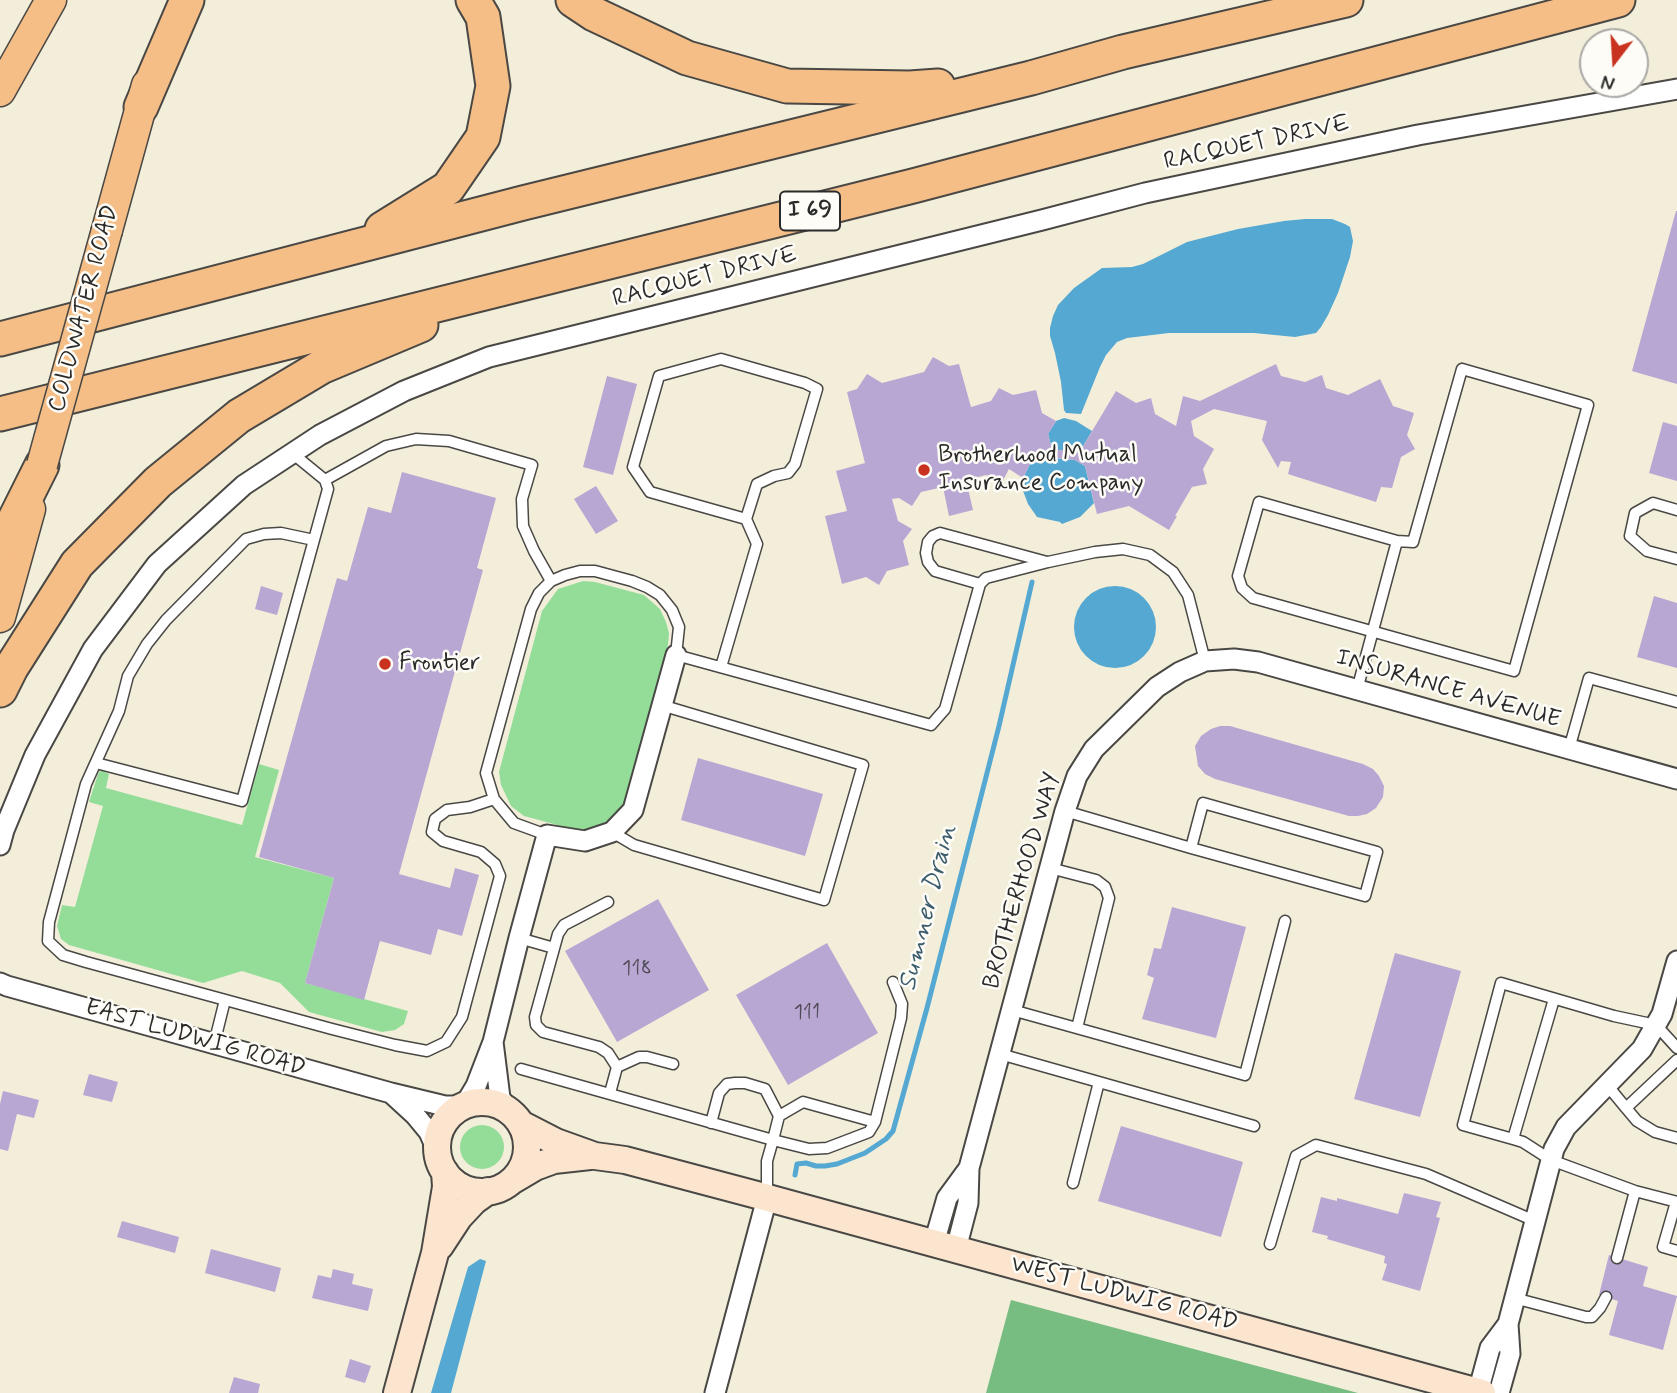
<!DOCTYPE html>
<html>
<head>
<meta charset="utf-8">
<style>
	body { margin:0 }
	#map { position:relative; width:1677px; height:1393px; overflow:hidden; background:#f3eeda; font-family:Mynerve,sans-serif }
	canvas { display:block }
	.north { position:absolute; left:1579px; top:28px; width:70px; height:70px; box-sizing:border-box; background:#fdfcf7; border:2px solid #a9a8a5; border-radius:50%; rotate:197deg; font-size:19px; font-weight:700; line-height:28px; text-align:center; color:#2b2b2b }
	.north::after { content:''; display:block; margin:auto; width:24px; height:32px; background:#c8321e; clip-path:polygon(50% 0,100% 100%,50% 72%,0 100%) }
</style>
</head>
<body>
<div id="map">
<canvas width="1677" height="1393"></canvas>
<div class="north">N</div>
</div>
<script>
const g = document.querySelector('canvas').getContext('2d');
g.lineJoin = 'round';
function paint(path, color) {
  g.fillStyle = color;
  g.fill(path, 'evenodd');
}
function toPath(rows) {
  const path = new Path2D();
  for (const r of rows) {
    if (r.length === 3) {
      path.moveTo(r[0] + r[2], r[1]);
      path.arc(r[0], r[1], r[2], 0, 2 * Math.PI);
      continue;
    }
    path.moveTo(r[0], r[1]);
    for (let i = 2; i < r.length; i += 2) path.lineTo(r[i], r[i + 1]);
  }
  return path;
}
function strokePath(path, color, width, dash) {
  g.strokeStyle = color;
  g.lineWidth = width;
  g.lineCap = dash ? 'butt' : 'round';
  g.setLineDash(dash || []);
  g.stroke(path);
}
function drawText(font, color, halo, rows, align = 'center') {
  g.font = font + ' Mynerve,sans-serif';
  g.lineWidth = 5;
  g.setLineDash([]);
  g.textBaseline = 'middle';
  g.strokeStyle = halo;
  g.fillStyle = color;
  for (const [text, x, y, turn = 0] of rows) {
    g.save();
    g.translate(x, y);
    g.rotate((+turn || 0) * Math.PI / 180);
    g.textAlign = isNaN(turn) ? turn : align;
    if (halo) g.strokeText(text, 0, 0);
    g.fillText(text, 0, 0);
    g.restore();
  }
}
paint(toPath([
	[583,581,595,582,644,595,660,609,666,622,669,633,668,645,623,807,610,822,598,828,576,830,524,816,511,806,501,785,499,772,542,611,558,589],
	[259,764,279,770,255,857,334,878,305,983,408,1011,404,1024,395,1030,382,1032,309,1012,280,983,242,971,203,983,69,945,61,939,57,926,62,905,75,907,103,806,89,802,98,774,101,770,109,774,106,788,242,825],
	[482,1147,22]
]), '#94dd99');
paint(toPath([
	[1011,1300,1358,1393,986,1393]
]), '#77bc81');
paint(toPath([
	[1305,219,1332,219,1345,224,1350,227,1353,241,1350,257,1338,293,1328,315,1321,327,1316,333,1295,337,1254,333,1169,333,1127,338,1117,342,1106,355,1100,367,1081,414,1066,413,1064,410,1061,382,1055,353,1050,336,1050,328,1053,316,1058,305,1074,288,1102,268,1132,267,1143,264,1187,242,1238,229,1284,221],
	[1064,418,1076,421,1092,431,1079,453,1052,449,1048,434,1056,421],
	[1053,458,1075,460,1085,466,1094,503,1080,517,1062,524,1060,522,1037,517,1028,504,1022,488,1022,480,1030,464],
	[1115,627,41],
	[480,1259,486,1261,451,1393,431,1393,468,1267]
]), '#55a8d1');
strokePath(toPath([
	[795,1175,797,1164,806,1163,816,1166,825,1166,837,1164,865,1153,886,1139,893,1131,927,1008,999,726,1032,582]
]), '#55a8d1', 5);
paint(toPath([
	[1676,211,1677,211,1677,384,1632,371],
	[933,357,949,366,959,364,971,407,991,401,999,388,1013,395,1036,390,1042,413,1056,421,1048,434,1052,449,1079,453,1116,391,1136,403,1151,398,1155,414,1176,426,1183,396,1200,401,1276,364,1281,376,1305,382,1322,375,1326,388,1348,395,1380,379,1393,406,1414,413,1407,435,1415,449,1401,457,1392,488,1381,487,1376,502,1288,474,1291,462,1281,461,1278,468,1262,440,1267,421,1214,409,1191,421,1194,436,1214,449,1203,469,1207,484,1192,487,1175,516,1177,516,1169,530,1129,506,1097,514,1085,466,1075,460,1053,458,1030,464,1023,478,1009,469,1001,484,986,475,966,480,973,510,949,516,943,487,921,492,912,506,899,498,892,499,898,521,912,529,903,541,909,565,887,571,879,585,866,577,842,584,825,516,847,511,836,471,865,463,847,392,857,389,867,374,882,383,924,372],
	[607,376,637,384,613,475,583,467],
	[1663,422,1677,426,1677,481,1649,473],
	[402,472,496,498,477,568,483,570,399,874,450,888,455,868,479,875,462,936,438,929,431,955,380,941,364,1000,305,983,334,878,259,857,337,578,347,581,368,507,391,513],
	[596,486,618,521,596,534,574,499],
	[261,586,283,593,277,615,255,609],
	[1654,596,1677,603,1677,668,1637,657],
	[1220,726,1230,726,1363,764,1373,769,1379,776,1384,786,1383,797,1376,808,1367,814,1358,816,1349,816,1215,779,1205,774,1198,766,1195,746,1201,736,1211,729],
	[698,758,823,794,805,856,681,820],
	[658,899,709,990,617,1042,565,951],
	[1172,907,1246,927,1216,1038,1142,1019,1154,978,1147,975,1154,948,1161,949],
	[827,943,878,1033,788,1085,736,995],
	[1395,953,1461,971,1420,1117,1354,1099],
	[89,1074,118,1082,112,1102,83,1095],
	[3,1091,39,1100,34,1118,17,1114,8,1151,0,1149,0,1104],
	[1121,1126,1243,1162,1221,1237,1098,1201],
	[1404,1193,1441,1202,1436,1217,1440,1218,1420,1291,1382,1280,1387,1264,1384,1263,1385,1256,1327,1239,1328,1236,1312,1232,1321,1197,1337,1201,1337,1198,1398,1214],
	[122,1221,179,1237,175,1253,117,1237],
	[211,1249,281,1268,275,1292,205,1273],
	[1609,1255,1648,1267,1643,1286,1677,1296,1663,1350,1609,1335,1618,1301,1599,1295],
	[333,1269,354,1274,352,1284,373,1289,368,1311,312,1298,318,1275,331,1278],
	[350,1359,371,1366,365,1383,345,1377],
	[234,1377,260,1384,258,1393,229,1393]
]), '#b8a6d3');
const lane = toPath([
	[1462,369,1588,405,1514,671,1253,598,1242,588,1238,576,1259,502,1397,541,1413,542,1462,369],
	[325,480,386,446,416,439,449,441,532,465,522,499,523,526,534,551,551,581],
	[1677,510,1653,503,1635,513,1630,536,1647,551,1677,559],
	[314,540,281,533,264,534,246,539,166,620,147,644,128,676,119,711,86,784,49,922,48,941,63,955,86,962,332,1029,395,1045,427,1051,446,1042,462,1017,500,876,495,864,481,852,443,841,432,832,435,819,447,810,470,807,494,799],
	[980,584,935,571,928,562,926,553,928,542,933,536,940,533,1047,562],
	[721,667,757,544,746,519,650,492,633,467,659,376,721,359,805,383,817,389,795,464,788,473,774,476,757,484,746,519],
	[1357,690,1397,541],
	[1569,749,1589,678,1677,702],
	[96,763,242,801,328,489,325,480,292,453],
	[1065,811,1191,848,1365,896,1377,852,1203,803,1191,848],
	[612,832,634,845,824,900,863,765,661,705],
	[547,835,514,823,494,799,486,773,531,609,539,593,551,581,565,575,580,571,595,571,632,581,647,587,660,595,672,610,679,627,676,655,931,725,945,709,980,584,986,578,1048,562,1095,552,1123,549,1150,555,1173,572,1188,595,1205,661],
	[1050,868,1096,880,1105,887,1109,898,1077,1028],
	[608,902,564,925,558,934,535,1017,536,1025,543,1032,599,1047,608,1053,617,1067,610,1093],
	[519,938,554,948],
	[1012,1010,1245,1075,1285,921],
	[214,1044,225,1000],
	[1677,1048,1656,1025,1614,1016,1501,983,1463,1125,1513,1139,1523,1142,1551,1160,1635,1191,1677,1202],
	[1000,1054,1254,1126],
	[617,1067,639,1057,647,1057,673,1064],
	[521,1069,773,1140,779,1116,765,1089,745,1083,735,1083,727,1084,719,1093,711,1123],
	[1607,1085,1626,1108,1677,1060],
	[1626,1108,1637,1121,1655,1132,1677,1138],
	[779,1116,803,1102,875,1122],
	[1513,1139,1554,999],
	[1073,1183,1099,1082],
	[767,1197,767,1161,773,1140,809,1149,827,1148,869,1132,875,1122,901,1018,902,1004,893,982],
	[1676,1202,1663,1247,1677,1251],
	[1270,1244,1296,1156,1316,1145,1426,1174,1535,1221],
	[1617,1258,1635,1191],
	[1514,1298,1586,1317,1592,1317,1600,1308,1606,1297]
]);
const street = toPath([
	[0,845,4,830,35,755,93,649,157,564,244,485,320,435,404,391,489,357,1042,220,1145,193,1418,135,1677,89],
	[0,983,7,986,391,1093],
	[493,1042,519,938,547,835,585,841,612,832,633,810,676,655],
	[438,1152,429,1132,415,1115,391,1093,445,1106,464,1106,476,1086,493,1042,500,1098,509,1111],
	[969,1168,1065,811,1077,776,1094,749,1157,687,1180,672,1205,661,1234,659,1258,662,1677,779],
	[934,1243,947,1198,969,1168,968,1203,956,1249],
	[1508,1324,1554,1149,1566,1127,1642,1049,1662,1014,1677,961],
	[1478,1392,1490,1348,1508,1324,1510,1354,1499,1393],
	[715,1393,767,1198]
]);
const secondary = toPath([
	[482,1147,45],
	[521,1124,556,1142,595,1156,625,1160,757,1195,1482,1393],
	[513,1180,535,1167,554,1160,590,1156],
	[440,1246,459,1217,474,1201,488,1191],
	[397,1393,435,1253,446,1187,445,1172]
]);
const primary = toPath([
	[0,91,51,0],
	[107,230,147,85],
	[0,617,30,509]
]);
const highway = toPath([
	[573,0,594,14,687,58,787,86,910,88,938,86],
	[141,107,187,0],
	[382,229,448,188,483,137,493,86,483,17,473,0],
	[0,339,523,203,1031,78,1123,52,1346,0],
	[0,414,913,186,1618,0],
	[0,549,42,465],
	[0,690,11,668,77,564,158,482,239,416,321,367,421,325]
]);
strokePath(lane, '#494845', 13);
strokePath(street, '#494845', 23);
strokePath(secondary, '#494845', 30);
strokePath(primary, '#494845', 33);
strokePath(highway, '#494845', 37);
strokePath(lane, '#fff', 10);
strokePath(street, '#fff', 19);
strokePath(secondary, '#fbe5cf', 26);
strokePath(primary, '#f6be87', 30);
strokePath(highway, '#f6be87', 33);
const primaryBridge = toPath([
	[42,465,107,230]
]);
strokePath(primaryBridge, '#494845', 33, []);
strokePath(primaryBridge, '#f6be87', 30);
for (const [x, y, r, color] of [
	[924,470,7,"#c8321e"],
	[385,664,7,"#c8321e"]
]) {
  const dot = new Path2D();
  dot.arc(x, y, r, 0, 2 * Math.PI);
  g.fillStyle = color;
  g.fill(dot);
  strokePath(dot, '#fdfcf7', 2.5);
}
drawText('21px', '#4e4a55', null, [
	["118",637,970],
	["111",807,1014]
]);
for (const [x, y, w] of [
	[810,211,60]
]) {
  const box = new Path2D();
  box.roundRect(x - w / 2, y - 19.5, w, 39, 5);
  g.fillStyle = '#fdfcf7';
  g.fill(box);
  strokePath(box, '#2b2b2b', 2);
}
drawText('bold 23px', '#2b2b2b', null, [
	["I 69",810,211]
]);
drawText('24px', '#2b2b2b', '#fdfcf7', [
	["RACQUET DRIVE",1257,144,-12],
	["RACQUET DRIVE",705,278,-14],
	["COLDWATER ROAD",85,309,-75],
	["INSURANCE AVENUE",1448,690,16],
	["BROTHERHOOD WAY",1023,881,-74],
	["EAST LUDWIG ROAD",195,1039,16],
	["WEST LUDWIG ROAD",1124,1295,15]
]);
drawText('24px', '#2b2b2b', '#fdfcf7', [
	["Brotherhood Mutual",938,456],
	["Insurance Company",938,484],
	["Frontier",399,664]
], 'left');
drawText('italic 26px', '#3c5d6d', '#fdfcf7', [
	["Sumner Drain",929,908,-76]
]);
</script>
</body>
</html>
